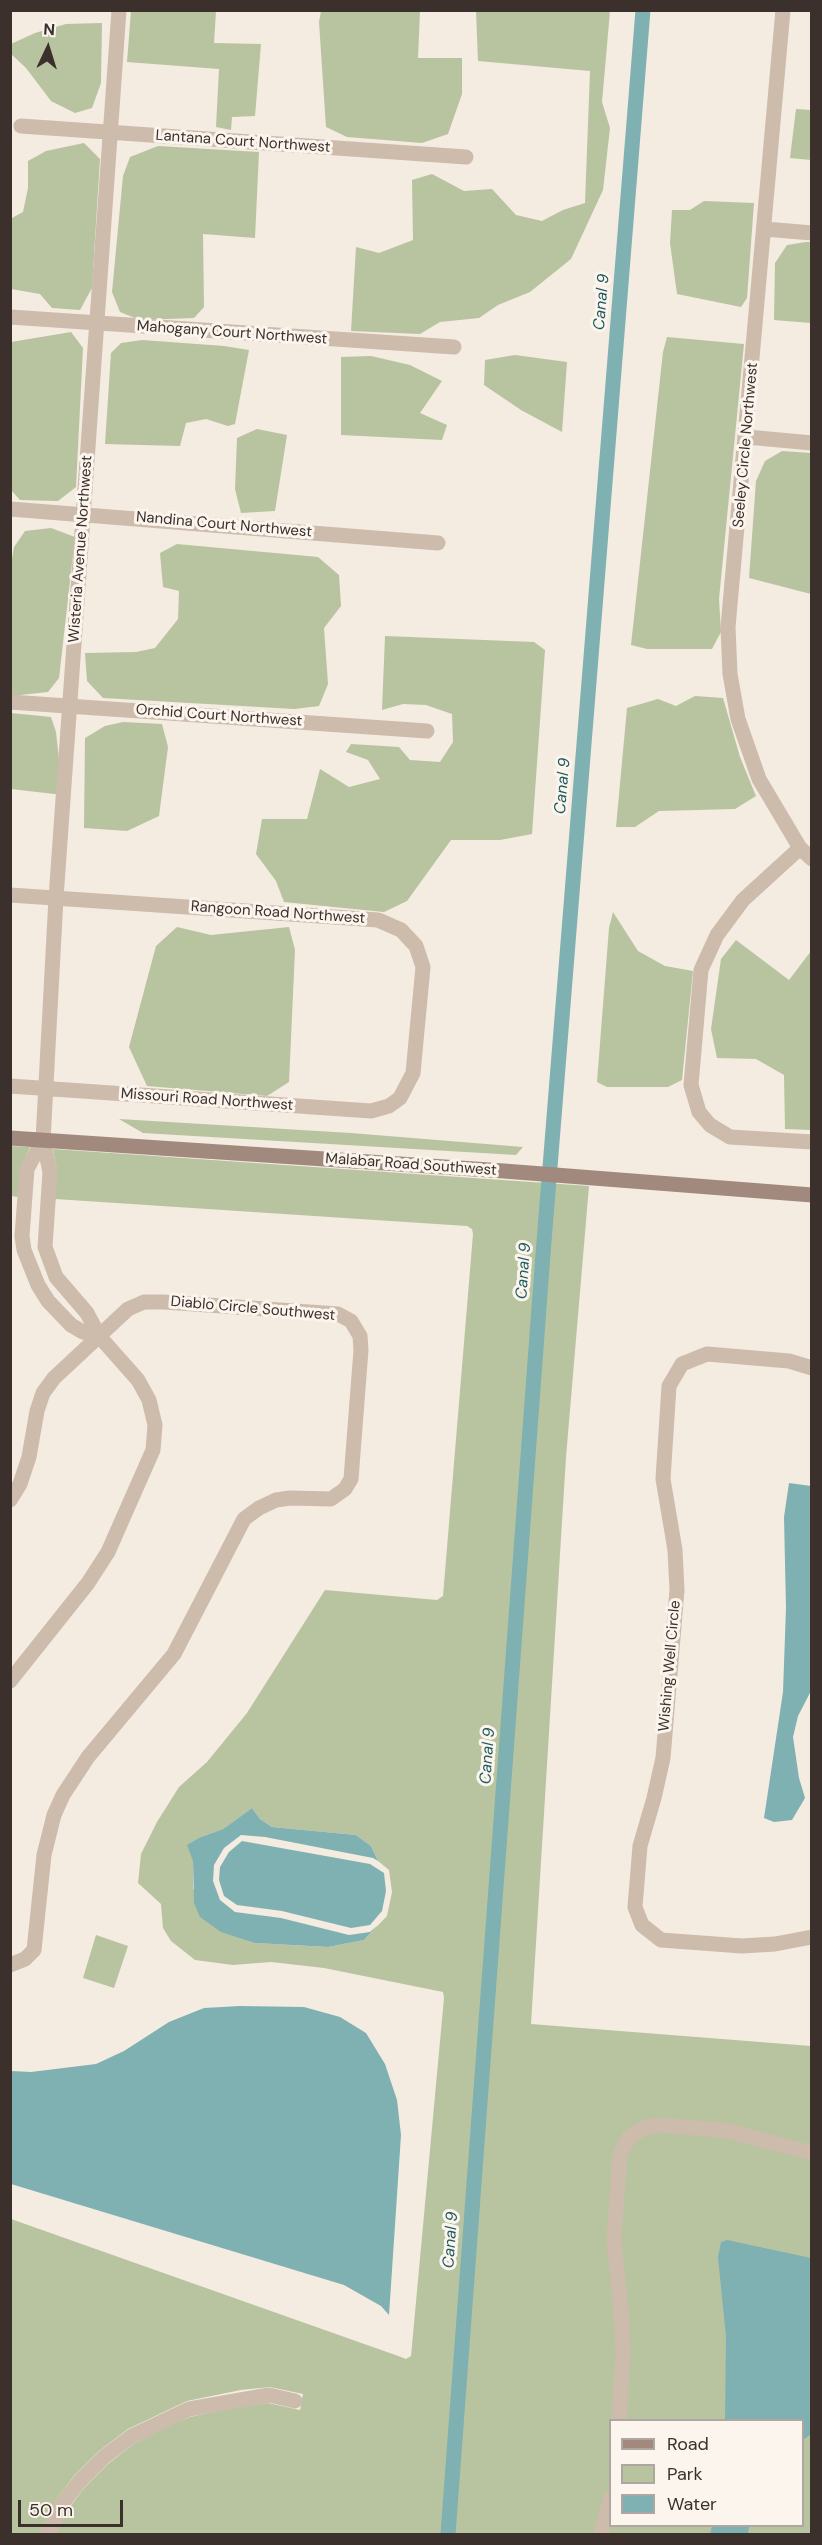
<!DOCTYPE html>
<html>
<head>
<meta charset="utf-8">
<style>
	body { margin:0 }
	#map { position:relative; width:822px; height:2545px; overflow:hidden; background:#f4ebe1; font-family:"DM Sans",sans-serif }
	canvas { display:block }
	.frame { position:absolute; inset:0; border:12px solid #3b302b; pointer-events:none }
	.legend { position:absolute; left:609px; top:2419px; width:195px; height:108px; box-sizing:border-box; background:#fbf5ee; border:2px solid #aea6a0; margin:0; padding:8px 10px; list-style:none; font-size:18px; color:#3b302b }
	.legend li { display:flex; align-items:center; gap:12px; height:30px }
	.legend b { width:30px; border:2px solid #aea6a0 }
	.north { position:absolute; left:18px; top:18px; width:60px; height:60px; -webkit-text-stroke:4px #fbf5ee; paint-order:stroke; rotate:4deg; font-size:16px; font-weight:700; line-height:24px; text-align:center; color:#3b302b }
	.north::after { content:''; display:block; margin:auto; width:21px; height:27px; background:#3b302b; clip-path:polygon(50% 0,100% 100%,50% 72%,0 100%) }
	.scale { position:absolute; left:18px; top:2500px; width:105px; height:27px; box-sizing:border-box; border:3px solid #3b302b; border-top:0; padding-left:8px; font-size:18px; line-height:21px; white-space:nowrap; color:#3b302b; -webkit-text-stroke:4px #fbf5ee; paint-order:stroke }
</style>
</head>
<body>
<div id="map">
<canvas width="822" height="2545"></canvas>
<div class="frame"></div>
<ul class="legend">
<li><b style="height:8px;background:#a18a7d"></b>Road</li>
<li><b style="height:16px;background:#b8c4a0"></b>Park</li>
<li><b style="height:16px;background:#7fb0b2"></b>Water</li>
</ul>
<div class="north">N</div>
<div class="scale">50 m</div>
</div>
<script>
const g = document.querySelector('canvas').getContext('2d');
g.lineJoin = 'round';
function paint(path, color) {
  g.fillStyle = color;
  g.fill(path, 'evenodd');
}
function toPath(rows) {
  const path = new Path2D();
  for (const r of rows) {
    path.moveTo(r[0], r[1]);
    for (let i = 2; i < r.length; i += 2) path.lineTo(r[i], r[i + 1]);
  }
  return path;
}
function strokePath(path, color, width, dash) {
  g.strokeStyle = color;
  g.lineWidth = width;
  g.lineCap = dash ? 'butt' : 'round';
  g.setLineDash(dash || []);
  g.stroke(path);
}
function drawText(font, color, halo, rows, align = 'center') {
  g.font = font + ' "DM Sans",sans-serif';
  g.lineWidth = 6;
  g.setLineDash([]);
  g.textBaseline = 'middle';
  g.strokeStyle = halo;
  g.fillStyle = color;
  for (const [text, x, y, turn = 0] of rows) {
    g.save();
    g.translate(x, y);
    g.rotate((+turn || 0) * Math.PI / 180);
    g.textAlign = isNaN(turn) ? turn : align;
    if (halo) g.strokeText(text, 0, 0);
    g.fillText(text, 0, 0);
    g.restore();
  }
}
paint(toPath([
	[131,11,216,11,214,43,261,44,255,116,232,117,231,130,216,127,219,69,127,62],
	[321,11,420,11,418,58,462,58,462,94,448,134,422,143,347,137,326,127,319,22],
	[476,11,610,11,602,102,610,128,603,190,571,259,530,292,498,305,479,318,440,322,420,334,351,331,356,247,379,253,413,240,412,180,432,174,464,191,492,189,516,215,542,221,563,210,585,203,590,71,478,61],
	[102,23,101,83,92,108,75,113,51,101,26,68,11,54,11,44,35,33,66,24],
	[796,109,811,110,811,160,790,158],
	[84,143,100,159,92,288,80,310,52,308,40,294,11,289,10,219,23,212,28,188,28,161,46,151],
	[158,146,259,152,255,238,203,234,204,307,194,318,140,320,120,312,112,292,123,176,130,157],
	[704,201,754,203,747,298,741,307,677,294,670,243,672,210,690,210],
	[806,242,811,242,811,323,774,320,775,263,787,245],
	[71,332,83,348,76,487,58,501,20,500,11,490,11,342],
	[667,337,744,344,719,599,721,632,712,649,647,649,631,645,663,352],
	[142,340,224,346,249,350,235,424,228,426,206,419,186,423,180,446,105,444,111,353,121,343],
	[515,355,567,362,562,432,521,410,484,385,485,360],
	[371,356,410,365,442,381,420,413,447,425,442,440,341,435,341,357],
	[257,429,287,435,275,511,241,513,235,489,237,438],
	[782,451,811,453,811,594,749,578,756,481,765,461],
	[51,528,75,537,59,678,48,692,11,696,10,570,14,547,25,531],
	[177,544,318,557,339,575,341,606,324,628,328,684,319,706,294,709,103,698,87,681,85,653,136,652,155,648,178,619,179,591,163,587,160,553],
	[385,636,534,642,545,650,532,834,500,840,451,840,407,901,384,912,284,902,276,881,256,854,262,819,307,819,320,769,349,787,380,779,368,760,346,752,351,744,399,747,410,760,440,762,453,742,452,714,426,705,403,704,382,710],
	[695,696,723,698,740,757,756,796,735,809,659,811,635,827,616,827,627,708,658,699,676,706],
	[11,713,51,717,56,732,63,795,11,789],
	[123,722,162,724,168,747,159,816,127,831,84,828,85,738,105,726],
	[613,912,638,951,665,966,693,971,682,1080,668,1087,607,1087,597,1082,609,928],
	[177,927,211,935,289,927,295,950,289,1082,267,1096,147,1086,129,1047,156,946],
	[736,940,789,980,811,951,811,1130,785,1129,784,1075,756,1059,717,1058,711,1029,721,959],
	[119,1119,351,1133,523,1147,516,1155,143,1133],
	[10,1146,30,1147,21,1167,18,1197,11,1196],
	[53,1149,589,1186,566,1457,531,2024,811,2046,811,2534,56,2534,68,2509,85,2487,108,2464,135,2443,164,2428,190,2417,242,2406,268,2403,300,2410,303,2394,270,2387,241,2390,187,2401,128,2429,99,2451,74,2476,56,2500,40,2534,11,2534,11,2219,401,2357,406,2359,411,2356,444,1998,443,1992,324,1968,271,1962,233,1965,195,1960,171,1941,163,1928,161,1904,138,1883,141,1854,157,1822,179,1787,207,1762,247,1713,325,1590,437,1600,443,1596,473,1234,472,1229,467,1226,55,1199,57,1171],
	[252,1808,260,1819,272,1827,356,1835,371,1846,378,1861,389,1870,392,1892,387,1916,364,1940,328,1947,255,1943,193,1889,193,1861,201,1837,223,1829],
	[610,2420,802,2420,802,2526,610,2526],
	[96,1935,128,1946,114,1988,83,1978]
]), '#b8c4a0');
paint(toPath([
	[789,1483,811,1486,812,1689,798,1716,793,1737,799,1778,805,1798,792,1820,774,1822,764,1818,783,1692,786,1608,784,1517],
	[252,1808,260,1819,272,1827,356,1835,371,1846,378,1861,373,1858,265,1837,241,1835,224,1848,214,1865,213,1881,220,1900,235,1912,281,1918,349,1935,370,1932,378,1925,364,1940,328,1947,255,1943,221,1932,200,1917,194,1903,193,1861,187,1845,201,1837,223,1829],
	[242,1841,370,1864,384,1873,386,1891,382,1911,370,1925,351,1928,282,1911,237,1905,224,1896,219,1880,220,1867,229,1852],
	[240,2006,304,2007,340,2017,366,2033,385,2064,397,2100,401,2135,389,2315,381,2306,344,2285,11,2184,11,2071,31,2072,96,2064,124,2051,169,2022,204,2008],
	[727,2240,811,2258,811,2434,803,2440,802,2420,725,2420,726,2337,718,2257,721,2242],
	[712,2526,749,2526,748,2534,710,2534]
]), '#7fb0b2');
strokePath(toPath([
	[448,2534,543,1254,643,10]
]), '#7fb0b2', 15);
strokePath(toPath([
	[783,10,728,627,730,674,738,719,759,779,800,848,812,859],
	[21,126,466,157],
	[765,229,812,233],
	[10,317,454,347],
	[747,437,812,443],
	[10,509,438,543],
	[10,702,427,731],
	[800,848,743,900,717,935,701,970,691,1085,699,1112,710,1125,730,1137,812,1142],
	[10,895,378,920,401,930,416,946,423,967,413,1073,400,1098,389,1106,371,1111,10,1086],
	[43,1140,27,1169,22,1236,24,1250,38,1285,48,1301,71,1325,83,1332,99,1336],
	[812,1368,789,1361,707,1354,682,1364,669,1386,663,1479,675,1550,677,1590,663,1758,654,1798,640,1846,635,1907,642,1925,661,1940,742,1946,775,1944,812,1937],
	[10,1500,20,1484,29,1457,37,1411,43,1393,54,1378,128,1309,144,1302,164,1302,338,1314,351,1321,360,1336,361,1350,351,1479,345,1489,331,1499,290,1498,276,1500,259,1508,244,1519,174,1654,88,1757,63,1795,54,1815,44,1855,34,1950,25,1959,10,1965],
	[10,1681,88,1583,108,1552,153,1450,155,1425,149,1400,138,1380,99,1336,87,1313,56,1277,45,1247,50,1172,43,1140,56,898,119,10],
	[619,2420,623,2356,622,2324,614,2239,620,2154,629,2137,646,2127,661,2125,728,2131,812,2153],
	[48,2534,62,2504,80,2481,104,2457,132,2436,189,2409,269,2395,295,2401],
	[601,2534,610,2499]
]), '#cdbbac', 15);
strokePath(toPath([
	[10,1138,504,1171,812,1195]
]), '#a18a7d', 15);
drawText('15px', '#3b302b', '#fbf5ee', [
	["Lantana Court Northwest",243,142,4],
	["Mahogany Court Northwest",232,333,4],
	["Seeley Circle Northwest",746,445,-85],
	["Nandina Court Northwest",224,525,5],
	["Wisteria Avenue Northwest",81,549,-86],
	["Orchid Court Northwest",219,716,4],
	["Rangoon Road Northwest",278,913,4],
	["Missouri Road Northwest",207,1100,4],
	["Malabar Road Southwest",411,1165,4],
	["Diablo Circle Southwest",253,1309,5],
	["Wishing Well Circle",670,1666,-85]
]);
drawText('italic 16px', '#1f5a5e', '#fbf5ee', [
	["Canal 9",602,302,-85],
	["Canal 9",563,786,-85],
	["Canal 9",524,1271,-86],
	["Canal 9",488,1756,-86],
	["Canal 9",451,2240,-86]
]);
</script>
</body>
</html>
